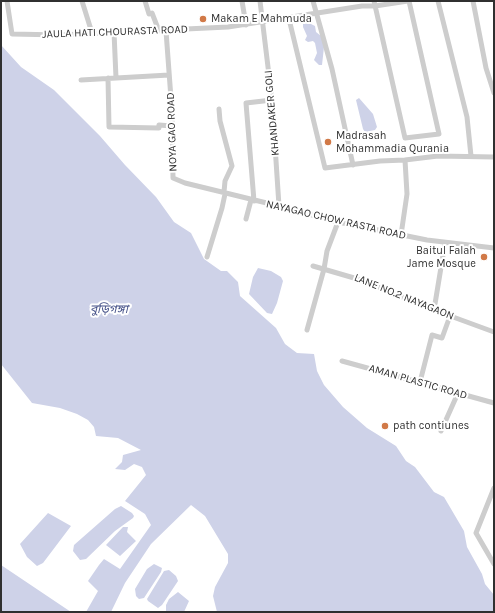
<!DOCTYPE html>
<html>
<head>
<meta charset="utf-8">
<style>
	body { margin:0 }
	#map { position:relative; width:495px; height:613px; overflow:hidden; background:#fff; font-family:Karla,sans-serif }
	canvas { display:block }
	.frame { position:absolute; inset:0; border:2px solid #303030; pointer-events:none }
</style>
</head>
<body>
<div id="map">
<canvas width="495" height="613"></canvas>
<div class="frame"></div>
</div>
<script>
const g = document.querySelector('canvas').getContext('2d');
g.lineJoin = 'round';
function paint(path, color) {
  g.fillStyle = color;
  g.fill(path, 'evenodd');
}
function toPath(rows) {
  const path = new Path2D();
  for (const r of rows) {
    path.moveTo(r[0], r[1]);
    for (let i = 2; i < r.length; i += 2) path.lineTo(r[i], r[i + 1]);
  }
  return path;
}
function strokePath(path, color, width, dash) {
  g.strokeStyle = color;
  g.lineWidth = width;
  g.lineCap = dash ? 'butt' : 'round';
  g.setLineDash(dash || []);
  g.stroke(path);
}
function drawText(font, color, halo, rows, align = 'center') {
  g.font = font + ' Karla,"Noto Sans Bengali",sans-serif';
  g.lineWidth = 4;
  g.setLineDash([]);
  g.textBaseline = 'middle';
  g.strokeStyle = halo;
  g.fillStyle = color;
  for (const [text, x, y, turn = 0] of rows) {
    g.save();
    g.translate(x, y);
    g.rotate((+turn || 0) * Math.PI / 180);
    g.textAlign = isNaN(turn) ? turn : align;
    if (halo) g.strokeText(text, 0, 0);
    g.fillText(text, 0, 0);
    g.restore();
  }
}
paint(toPath([
	[305,21,315,26,316,32,321,36,324,47,322,65,319,65,314,60,317,53,315,43,313,41,308,42,305,40,307,36,303,27,303,22],
	[1,45,21,67,54,90,100,136,125,165,156,197,174,222,191,233,204,259,221,271,227,271,238,282,240,296,276,328,285,344,297,353,314,354,317,371,324,385,343,407,367,428,396,446,406,461,415,467,434,492,444,497,464,531,467,547,482,574,485,584,494,595,494,612,217,612,213,596,215,587,228,563,228,554,205,516,191,505,151,544,125,583,111,612,86,612,98,591,88,581,99,565,104,559,120,569,151,525,145,514,125,501,146,475,142,467,134,464,125,470,115,469,122,462,123,455,141,450,118,438,96,436,94,427,88,420,77,414,60,408,32,403,1,364],
	[359,98,373,114,377,127,375,130,365,132,363,129,356,100],
	[258,268,271,271,281,277,283,281,277,303,272,314,267,313,249,294,253,277],
	[121,506,132,513,134,516,133,518,115,531,86,559,80,560,73,551,74,545,115,509],
	[48,513,71,526,43,563,37,566,27,557,20,544],
	[123,527,128,527,127,532,136,541,120,556,106,545],
	[154,564,162,568,161,572,144,598,139,599,136,596,135,589,147,569],
	[1,565,71,612,1,612],
	[169,570,176,576,178,581,162,605,158,608,148,601,147,599,164,571],
	[178,592,189,601,184,612,166,612,166,605,169,599]
]), '#ced2e8');
strokePath(toPath([
	[7,1,12,34,60,35,228,27,362,6,375,6,408,1],
	[82,1,92,33],
	[145,1,149,14,152,13,159,31],
	[242,1,246,25],
	[260,1,272,100,279,206],
	[313,1,332,69,353,165],
	[374,1,405,138,439,134,409,1],
	[438,1,467,117,471,156],
	[473,1,486,68,494,93],
	[289,19,325,168,380,161,405,160,407,194,401,235],
	[166,31,172,112,173,178,185,183,279,206,338,222,427,240,494,248],
	[114,32,116,78],
	[108,78,109,127,159,128,159,125,172,126],
	[81,80,169,75],
	[405,160,438,156,494,157],
	[254,201,246,103,272,100],
	[246,219,251,200],
	[207,257,222,208,225,194,224,192,225,181,232,166,220,121,219,109],
	[313,266,361,280,434,310,494,332],
	[434,310,445,243],
	[307,330,324,269,327,251,338,222],
	[342,361,494,403],
	[420,382,432,335,442,338,450,316],
	[441,431,458,393],
	[494,488,476,533,494,564]
]), '#cdcdcd', 5);
for (const [x, y, r, color] of [
	[203,19,4,"#d17947"],
	[328,142,4,"#d17947"],
	[484,257,4,"#d17947"],
	[385,426,4,"#d17947"]
]) {
  const dot = new Path2D();
  dot.arc(x, y, r, 0, 2 * Math.PI);
  g.fillStyle = color;
  g.fill(dot);
  strokePath(dot, '#fff', 1.5);
}
drawText('11px', '#303030', '#fff', [
	["Makam E Mahmuda",211,19],
	["Madrasah",336,136],
	["Mohammadia Qurania",336,149],
	["Baitul Falah",476,251,"right"],
	["Jame Mosque",476,264,"right"],
	["path contiunes",393,426]
], 'left');
drawText('11px', '#303030', '#fff', [
	["JAULA HATI CHOURASTA ROAD",115,32,-2],
	["KHANDAKER GOLI",272,113,-95],
	["NOYA GAO ROAD",172,132,-92],
	["NAYAGAO CHOW RASTA ROAD",336,220,13],
	["LANE NO.2 NAYAGAON",404,297,22],
	["AMAN PLASTIC ROAD",418,382,16]
]);
drawText('italic 12px', '#465289', '#fff', [
	["বুড়িগঙ্গা",109,310]
]);
</script>
</body>
</html>
